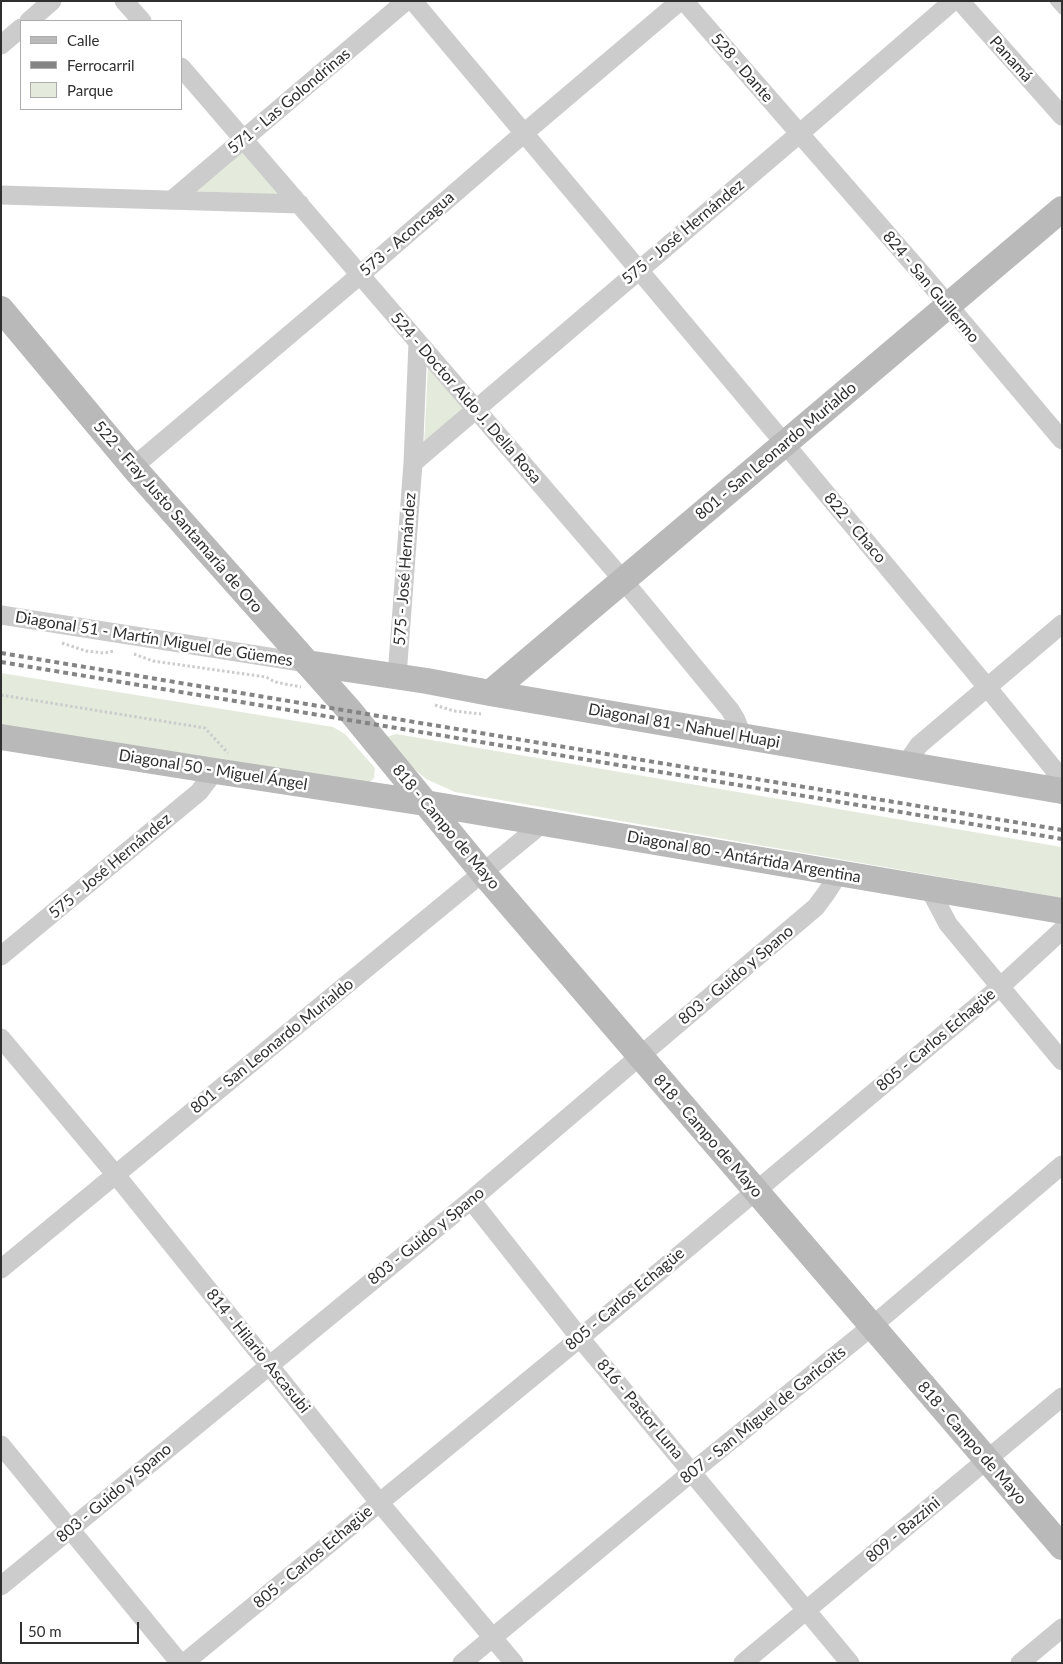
<!DOCTYPE html>
<html>
<head>
<meta charset="utf-8">
<style>
	body { margin:0 }
	#map { position:relative; width:1063px; height:1664px; overflow:hidden; background:#fff; font-family:Lato,sans-serif }
	canvas { display:block }
	.frame { position:absolute; inset:0; border:2px solid #2f2f2f; pointer-events:none }
	.legend { position:absolute; left:20px; top:20px; width:162px; height:90px; box-sizing:border-box; background:#fff; border:1px solid #acacac; margin:0; padding:6px 9px; list-style:none; font-size:15px; color:#2f2f2f }
	.legend li { display:flex; align-items:center; gap:10px; height:25px }
	.legend b { width:25px; border:1px solid #acacac }
	.scale { position:absolute; left:20px; top:1622px; width:119px; height:22px; box-sizing:border-box; border:2px solid #2f2f2f; border-top:0; padding-left:6px; font-size:15px; line-height:18px; white-space:nowrap; color:#2f2f2f; -webkit-text-stroke:4px #fff; paint-order:stroke }
</style>
</head>
<body>
<div id="map">
<canvas width="1063" height="1664"></canvas>
<div class="frame"></div>
<ul class="legend">
<li><b style="height:6px;background:#b9b9b9"></b>Calle</li>
<li><b style="height:6px;background:#848484"></b>Ferrocarril</li>
<li><b style="height:14px;background:#e4ebdd"></b>Parque</li>
</ul>
<div class="scale">50 m</div>
</div>
<script>
const g = document.querySelector('canvas').getContext('2d');
g.lineJoin = 'round';
function paint(path, color) {
  g.fillStyle = color;
  g.fill(path, 'evenodd');
}
function toPath(rows) {
  const path = new Path2D();
  for (const r of rows) {
    path.moveTo(r[0], r[1]);
    for (let i = 2; i < r.length; i += 2) path.lineTo(r[i], r[i + 1]);
  }
  return path;
}
function strokePath(path, color, width, dash) {
  g.strokeStyle = color;
  g.lineWidth = width;
  g.lineCap = dash ? 'butt' : 'round';
  g.setLineDash(dash || []);
  g.stroke(path);
}
function drawText(font, color, halo, rows, align = 'center') {
  g.font = font + ' Lato,sans-serif';
  g.lineWidth = 5;
  g.setLineDash([]);
  g.textBaseline = 'middle';
  g.strokeStyle = halo;
  g.fillStyle = color;
  for (const [text, x, y, turn = 0] of rows) {
    g.save();
    g.translate(x, y);
    g.rotate((+turn || 0) * Math.PI / 180);
    g.textAlign = isNaN(turn) ? turn : align;
    if (halo) g.strokeText(text, 0, 0);
    g.fillText(text, 0, 0);
    g.restore();
  }
}
paint(toPath([
	[246,148,289,195,191,191],
	[428,366,466,409,424,446],
	[1,673,333,727,345,734,375,768,374,778,366,785,1,726],
	[396,734,1062,847,1062,898,455,792,426,779,413,768,384,738]
]), '#e4ebdd');
strokePath(toPath([
	[62,643,86,651,104,653,114,651],
	[134,654,153,661,266,677,275,682,301,687],
	[1,695,205,728,228,753],
	[435,705,454,711,481,714]
]), '#ccc', 3, [2.5, 2.5]);
strokePath(toPath([
	[1054,1,1062,10]
]), '#ccc', 9);
strokePath(toPath([
	[124,1,142,21],
	[413,1,785,444,987,687,1053,768,1058,778,1061,791],
	[684,1,922,274,1062,440],
	[960,1,1062,116],
	[29,21,52,1],
	[1,45,21,28],
	[181,67,623,580,730,710,736,720,742,735],
	[1,195,300,204],
	[172,200,406,1],
	[413,463,799,134,953,1],
	[133,467,360,275,523,134,680,1],
	[1,615,307,663],
	[397,676,413,463,418,343],
	[905,765,919,745,1062,624],
	[929,888,948,924,1062,1061],
	[1,956,199,792,215,771],
	[1,1038,116,1175,379,1502,514,1663],
	[471,1200,580,1338,850,1663],
	[1,1269,543,823],
	[1,1445,180,1663],
	[1,1586,471,1200,640,1056,816,907,827,892,839,873],
	[184,1663,580,1338,1000,987,1062,930],
	[462,1663,692,1472,871,1327,1062,1165],
	[743,1663,1062,1397],
	[1020,1663,1062,1628]
]), '#ccc', 19);
strokePath(toPath([
	[1,309,133,467,350,711,483,873,1062,1547],
	[307,663,427,681,490,693,1062,791],
	[490,693,1062,209],
	[1,737,215,771,425,803,1062,911]
]), '#b9b9b9', 26);
strokePath(toPath([
	[1,653,1062,830],
	[1,662,1062,839]
]), '#848484', 4, [5, 4]);
drawText('16px', '#2f2f2f', '#fff', [
	["Panamá",1011,59,48],
	["528 - Dante",742,68,49],
	["571 - Las Golondrinas",289,101,-40],
	["575 - José Hernández",683,232,-40],
	["573 - Aconcagua",407,234,-41],
	["824 - San Guillermo",931,287,50],
	["524 - Doctor Aldo J. Della Rosa",466,398,49],
	["801 - San Leonardo Murialdo",776,451,-40],
	["522 - Fray Justo Santamaría de Oro",178,517,49],
	["822 - Chaco",855,528,50],
	["575 - José Hernández",405,569,-86],
	["Diagonal 51 - Martín Miguel de Güemes",154,639,9],
	["Diagonal 81 - Nahuel Huapi",684,726,10],
	["Diagonal 50 - Miguel Ángel",213,770,9],
	["818 - Campo de Mayo",446,827,50],
	["Diagonal 80 - Antártida Argentina",744,857,10],
	["575 - José Hernández",110,866,-40],
	["803 - Guido y Spano",736,975,-40],
	["805 - Carlos Echagüe",936,1040,-40],
	["801 - San Leonardo Murialdo",272,1046,-39],
	["818 - Campo de Mayo",708,1136,49],
	["803 - Guido y Spano",426,1236,-39],
	["805 - Carlos Echagüe",625,1299,-40],
	["814 - Hilario Ascasubi",258,1351,51],
	["816 - Pastor Luna",640,1409,50],
	["807 - San Miguel de Garicoits",763,1415,-39],
	["818 - Campo de Mayo",972,1443,49],
	["803 - Guido y Spano",114,1493,-40],
	["809 - Bazzini",903,1530,-40],
	["805 - Carlos Echagüe",313,1557,-40]
]);
</script>
</body>
</html>
